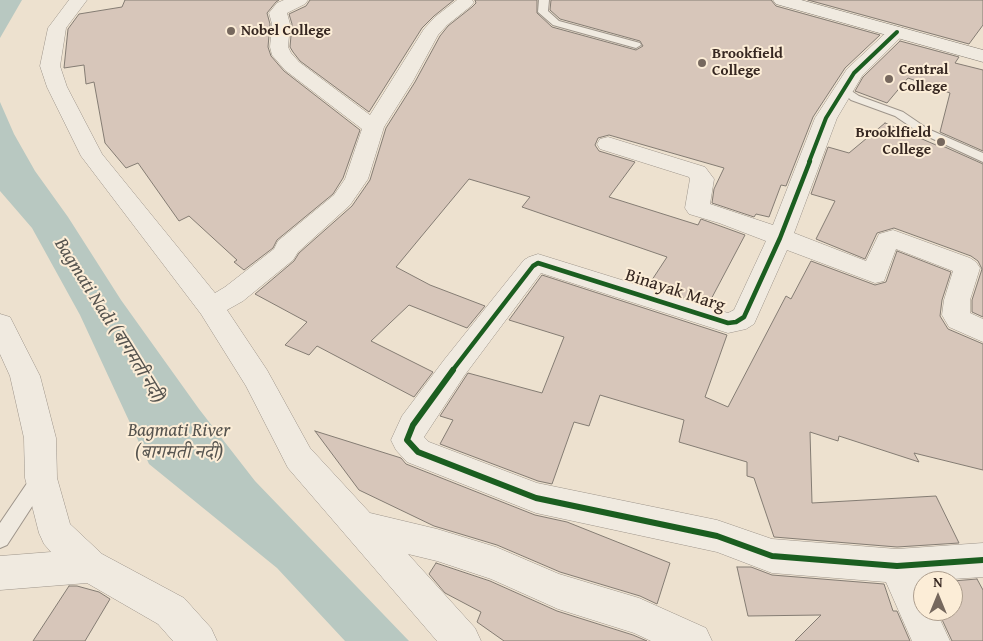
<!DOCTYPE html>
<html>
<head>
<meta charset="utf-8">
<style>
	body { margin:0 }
	#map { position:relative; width:983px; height:641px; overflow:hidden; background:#ede1cf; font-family:"Gentium Book Plus",serif }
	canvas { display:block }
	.north { position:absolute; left:913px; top:571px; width:50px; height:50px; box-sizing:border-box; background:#fcedd7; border:1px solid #ad9e8e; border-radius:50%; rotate:0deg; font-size:14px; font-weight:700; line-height:20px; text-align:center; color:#362721 }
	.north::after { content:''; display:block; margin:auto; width:18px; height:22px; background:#76685e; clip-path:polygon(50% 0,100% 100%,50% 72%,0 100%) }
</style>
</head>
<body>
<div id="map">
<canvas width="983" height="641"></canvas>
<div class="north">N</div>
</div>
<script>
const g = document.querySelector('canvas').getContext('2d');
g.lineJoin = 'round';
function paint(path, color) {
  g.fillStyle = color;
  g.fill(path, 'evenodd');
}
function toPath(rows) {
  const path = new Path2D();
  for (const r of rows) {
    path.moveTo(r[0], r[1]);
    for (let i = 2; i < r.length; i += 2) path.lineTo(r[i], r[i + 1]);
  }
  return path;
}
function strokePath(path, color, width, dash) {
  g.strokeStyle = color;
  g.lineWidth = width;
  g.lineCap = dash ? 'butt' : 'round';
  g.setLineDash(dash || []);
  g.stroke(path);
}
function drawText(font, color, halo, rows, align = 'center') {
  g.font = font + ' "Gentium Book Plus","Noto Serif Devanagari",serif';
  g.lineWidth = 4;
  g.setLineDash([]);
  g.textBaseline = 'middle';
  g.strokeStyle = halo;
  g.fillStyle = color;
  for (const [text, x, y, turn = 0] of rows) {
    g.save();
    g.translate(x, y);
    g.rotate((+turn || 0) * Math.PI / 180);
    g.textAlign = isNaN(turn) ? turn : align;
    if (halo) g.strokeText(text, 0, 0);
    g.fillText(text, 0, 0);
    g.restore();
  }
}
paint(toPath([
	[0,0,22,0,0,38],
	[0,102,14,134,35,171,68,217,121,300,199,409,255,481,409,641,345,641,277,568,149,464,80,315,32,228,0,191]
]), '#b8c8c1');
const building = toPath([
	[125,0,279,0,276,2,267,13,270,24,268,47,271,56,284,71,360,130,343,178,333,194,277,240,273,248,244,270,234,262,237,260,189,216,179,221,138,163,126,168,105,143,94,82,86,84,84,65,64,68,68,29,79,14,122,7,125,0],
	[310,0,454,0,434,16,422,28,369,112,300,61,293,52,290,47,292,24,289,14,306,6,310,0],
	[475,0,537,0,537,13,552,27,636,50,643,46,640,41,560,19,550,10,551,0,771,0,776,6,880,35,845,68,813,117,786,186,781,185,769,217,756,214,754,217,712,203,714,189,724,168,609,135,598,138,595,145,599,151,635,162,609,197,698,225,701,219,745,235,708,305,648,286,667,257,522,207,530,197,469,179,396,267,430,285,485,306,467,328,409,305,371,341,433,372,414,397,317,346,309,355,285,345,307,322,255,294,294,261,299,253,352,206,370,180,386,128,415,82,440,36,448,26,472,7,476,3,475,0],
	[808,0,983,0,983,25,969,44,808,0],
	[900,41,959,57,955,63,983,70,983,151,940,132,950,93,908,78,887,103,855,91,863,77,900,41],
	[885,123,936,145,936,143,983,164,983,317,972,312,972,300,982,269,978,261,971,256,894,228,877,233,865,259,816,239,835,201,811,194,828,147,849,153,885,123],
	[897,251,951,272,942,300,940,316,948,329,983,344,983,470,914,453,919,462,839,436,838,441,810,432,812,503,936,496,959,543,897,547,774,537,754,478,747,476,747,462,679,442,684,420,600,395,589,426,574,422,552,484,538,481,440,444,453,420,440,416,468,373,542,393,564,337,509,320,542,275,727,335,705,397,728,407,786,296,791,299,811,261,875,285,886,282,897,251],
	[315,431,401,458,406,464,535,515,567,522,670,563,657,604,640,596,560,572,497,545,434,526,359,490,315,431],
	[436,563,490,581,557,611,633,635,647,641,504,641,477,622,481,612,445,593,429,574,436,563],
	[737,567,751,567,772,575,884,584,893,611,897,611,910,641,795,641,821,615,748,616,737,567],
	[977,579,983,590,983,641,952,641,938,611,953,611,953,581,977,579],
	[69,586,77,586,99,592,110,599,85,641,33,641,69,586]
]);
paint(building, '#d7c6ba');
strokePath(building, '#847c73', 1);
const service = toPath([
	[539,0,549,0,548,11,559,21,640,43,641,45,636,48,553,25,538,12,539,0],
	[844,86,859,96,903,112,928,129,983,153,983,162,920,133,895,116,851,100,839,89,844,86],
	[40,471,46,473,49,479,46,485,7,545,0,548,0,523,34,473,40,471]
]);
const minor = toPath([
	[69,0,87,0,66,28,60,66,67,87,102,154,215,293,225,287,274,249,278,241,334,195,345,179,362,129,285,70,272,55,270,47,272,24,269,13,277,3,284,0,308,0,305,4,287,13,290,24,288,47,291,53,299,62,370,115,424,29,435,17,457,0,472,0,474,2,471,6,447,25,438,35,413,81,384,127,368,179,350,205,298,252,293,260,243,301,227,310,267,370,310,448,370,513,437,529,496,547,559,574,639,598,706,628,712,641,651,641,634,633,558,609,491,579,437,561,408,554,475,628,481,641,437,641,288,468,246,386,201,314,81,156,47,87,40,66,48,28,69,0],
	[897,27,903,28,906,32,862,76,837,118,794,233,866,261,879,234,893,230,970,258,976,262,980,268,970,300,970,313,983,319,983,342,949,327,942,315,944,300,953,271,896,249,884,281,875,283,787,250,754,324,746,329,728,333,541,273,464,376,424,437,429,442,537,483,717,520,772,539,897,549,983,543,983,577,922,581,923,611,936,611,950,641,912,641,886,582,772,573,717,552,536,513,407,462,396,450,391,440,402,416,444,360,524,260,529,257,538,254,728,313,734,310,766,241,719,223,689,214,685,208,690,179,689,177,600,149,597,144,600,139,608,137,705,167,714,179,710,204,773,225,815,118,847,69,891,28,897,27],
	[0,314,10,317,40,376,56,438,57,478,70,524,102,554,184,598,211,628,217,641,173,641,158,624,87,583,0,590,0,556,51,552,44,544,39,533,25,478,24,438,10,376,0,354,0,314]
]);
const secondary = toPath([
	[773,0,801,0,983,50,983,62,776,4,773,0]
]);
strokePath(service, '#9e958b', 2);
strokePath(minor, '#9e958b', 1);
strokePath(secondary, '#847c73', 1);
paint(service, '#f0eae0');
paint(minor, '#f0eae0');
paint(secondary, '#f0eae0');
strokePath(toPath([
	[809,162,826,118,854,73,897,32]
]), '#1b5e20', 4);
strokePath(toPath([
	[452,371,533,266,538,263,728,323,736,322,744,317,780,238,810,161]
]), '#1b5e20', 4.5);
strokePath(toPath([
	[453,370,413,425,407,440,418,452,536,498,717,536,772,556,897,566,983,560]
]), '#1b5e20', 6);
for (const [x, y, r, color] of [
	[231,31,5,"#76685e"],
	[702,63,5,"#76685e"],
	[889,79,5,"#76685e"],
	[941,142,5,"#76685e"]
]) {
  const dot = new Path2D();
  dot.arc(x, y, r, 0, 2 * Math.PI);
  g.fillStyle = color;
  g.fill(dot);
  strokePath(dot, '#fcedd7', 2);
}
drawText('bold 15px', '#362721', '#fcedd7', [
	["Nobel College",241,31],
	["Brookfield",712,54],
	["College",712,71],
	["Central",899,70],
	["College",899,87],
	["Brooklfield",931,133,"right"],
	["College",931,150,"right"]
], 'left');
drawText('18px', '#362721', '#fcedd7', [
	["Binayak Marg",675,291,18]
]);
drawText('italic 19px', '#56544f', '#fcedd7', [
	["Bagmati Nadi (बागमती नदी)",109,321,58],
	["Bagmati River",179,431],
	["(बागमती नदी)",179,453]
]);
</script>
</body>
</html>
